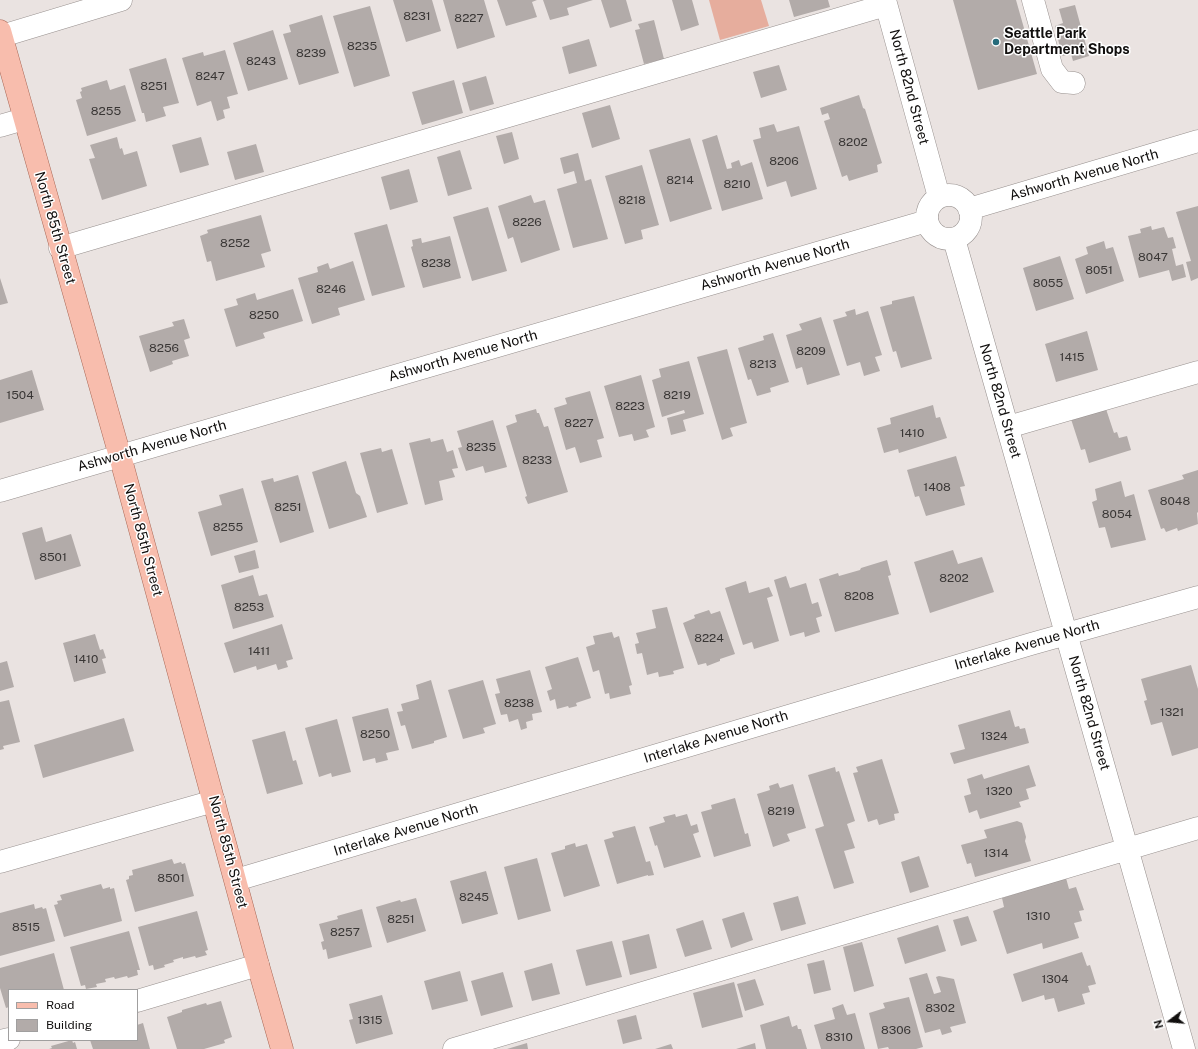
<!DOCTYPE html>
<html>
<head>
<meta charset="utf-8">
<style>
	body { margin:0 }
	#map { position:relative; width:1198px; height:1049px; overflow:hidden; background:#eae3e1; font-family:"Public Sans",sans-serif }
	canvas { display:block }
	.legend { position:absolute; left:8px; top:989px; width:130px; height:52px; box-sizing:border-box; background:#fff; border:1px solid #a09f9f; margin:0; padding:5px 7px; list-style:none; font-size:12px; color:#110f0e }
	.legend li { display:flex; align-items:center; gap:8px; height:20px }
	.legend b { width:20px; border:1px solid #a09f9f }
	.north { position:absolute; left:1150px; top:1001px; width:40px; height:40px; -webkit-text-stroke:3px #fff; paint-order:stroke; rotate:254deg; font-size:11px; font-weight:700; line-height:16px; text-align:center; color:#110f0e }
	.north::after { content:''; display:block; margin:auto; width:14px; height:18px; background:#110f0e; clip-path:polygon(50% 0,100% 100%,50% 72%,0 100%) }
</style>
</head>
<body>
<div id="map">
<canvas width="1198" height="1049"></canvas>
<ul class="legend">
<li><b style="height:5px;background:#f8bdad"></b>Road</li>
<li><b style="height:11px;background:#b2aba9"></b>Building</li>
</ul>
<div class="north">N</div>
</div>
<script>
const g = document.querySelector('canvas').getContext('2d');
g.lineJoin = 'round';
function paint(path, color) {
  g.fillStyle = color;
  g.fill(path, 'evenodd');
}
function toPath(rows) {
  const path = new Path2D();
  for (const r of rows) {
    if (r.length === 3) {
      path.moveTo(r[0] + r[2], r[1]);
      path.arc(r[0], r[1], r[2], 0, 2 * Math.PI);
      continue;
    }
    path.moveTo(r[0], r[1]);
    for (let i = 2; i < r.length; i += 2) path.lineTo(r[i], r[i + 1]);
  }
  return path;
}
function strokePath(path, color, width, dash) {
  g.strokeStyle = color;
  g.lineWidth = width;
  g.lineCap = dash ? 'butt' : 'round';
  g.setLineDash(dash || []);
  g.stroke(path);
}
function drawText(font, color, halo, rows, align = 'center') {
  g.font = font + ' "Public Sans",sans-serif';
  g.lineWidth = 3;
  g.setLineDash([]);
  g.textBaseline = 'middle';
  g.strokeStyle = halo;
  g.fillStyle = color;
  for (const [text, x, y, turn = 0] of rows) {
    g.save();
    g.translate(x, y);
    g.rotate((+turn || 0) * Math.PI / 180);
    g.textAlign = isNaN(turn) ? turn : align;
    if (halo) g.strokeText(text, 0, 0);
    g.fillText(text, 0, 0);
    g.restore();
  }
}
paint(toPath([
	[709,0,761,0,769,26,720,40]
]), '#e6ad9d');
paint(toPath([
	[393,0,432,0,441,31,406,42],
	[443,0,484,0,495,37,457,49],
	[497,0,537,0,532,2,537,17,506,26],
	[543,0,593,0,567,8,569,15,550,20],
	[601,0,626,0,632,21,610,28],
	[672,0,692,0,699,25,681,31],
	[789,0,828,0,830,7,794,17],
	[953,0,1016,0,1037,74,978,90],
	[1075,5,1089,56,1073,61,1071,54,1062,56,1055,26,1063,23,1059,9],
	[370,6,390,76,354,87,333,16],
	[322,15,339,73,299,85,283,34,291,32,289,25],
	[654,20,664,59,644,64,635,30,640,29,638,24],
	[273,30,288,79,248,91,233,43],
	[589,39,597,66,569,74,562,47],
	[225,50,238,94,227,97,230,108,223,110,225,118,217,121,211,101,197,106,182,58,203,52,204,56],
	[166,58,179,103,163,107,166,116,146,122,144,113,142,113,129,69],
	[779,65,787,90,761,98,753,72],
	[486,76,494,104,470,111,462,83],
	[107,80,110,90,125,85,136,121,87,136,76,100,82,98,80,92,82,91,81,88],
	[454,80,463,113,422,125,412,92],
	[859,95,863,108,865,109,882,163,877,165,878,172,849,181,847,175,842,177,824,121,830,119,828,113,822,115,820,108],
	[610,105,620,139,592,148,582,113],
	[774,124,777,132,799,126,817,189,791,197,786,181,767,187,753,140,761,138,759,128],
	[512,132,519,159,504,164,496,136],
	[717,135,727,169,732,168,731,163,739,160,741,166,752,162,763,199,722,211,702,140],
	[117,137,120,149,122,148,124,155,137,151,147,186,102,200,89,159,95,158,90,145],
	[201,137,209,165,180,173,172,145],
	[690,138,712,209,670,222,649,150],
	[256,144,264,172,235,180,227,152],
	[460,150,472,189,448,196,437,157],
	[578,153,585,181,591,179,608,239,573,248,557,189,577,183,574,171,564,174,560,158],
	[642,165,659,225,641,230,643,239,625,244,605,176],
	[409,169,418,202,390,210,381,177],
	[531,195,534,203,545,200,560,250,521,263,513,237,508,239,498,206],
	[1198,206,1198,278,1191,281,1186,262,1191,261,1176,212],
	[488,207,507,271,472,281,453,217],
	[261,215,271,251,261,254,265,267,216,281,211,261,207,262,200,236,208,233,207,230],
	[387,224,405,287,372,296,354,233],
	[1151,226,1152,230,1164,227,1168,238,1173,237,1176,248,1172,249,1176,266,1183,264,1186,277,1172,281,1169,270,1139,278,1128,236,1141,233,1140,229],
	[450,236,461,278,423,288,411,247,413,246,412,240,421,238,422,243],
	[1104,241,1106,249,1113,247,1124,281,1086,294,1075,259,1088,254,1086,247],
	[1060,256,1074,299,1036,311,1023,268],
	[353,261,365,300,338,308,340,315,312,324,298,278,318,272,317,267,328,263,330,269],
	[0,278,8,303,0,305],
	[293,289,303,321,263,333,265,338,236,347,224,309,238,305,236,299,255,293,257,300],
	[914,296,932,359,901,368,896,351,893,352,880,307,892,304,892,301],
	[855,309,856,315,868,311,882,355,875,357,880,371,864,376,860,362,847,366,833,320,847,316,845,312],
	[821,317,840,375,807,385,802,367,796,369,786,335,802,330,799,324],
	[184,319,190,338,184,340,189,356,172,361,173,364,150,372,139,336,174,326,172,322],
	[1087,331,1098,370,1056,382,1045,344],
	[773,333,789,382,770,388,771,392,757,396,751,379,748,380,738,348,764,340,763,336],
	[727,349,747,423,730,428,733,436,722,440,697,357],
	[689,361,704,414,683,420,686,431,671,435,667,418,685,413,684,410,662,417,652,380,661,377,659,369],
	[32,370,44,410,0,423,0,380],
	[641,375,655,427,646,430,649,437,634,441,632,434,619,437,604,386],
	[590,391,604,438,597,440,602,457,580,463,575,447,566,450,554,408,567,404,565,398],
	[933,405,936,418,940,417,947,438,899,453,898,449,884,453,877,428,891,424,890,418],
	[536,409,537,413,539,413,544,427,548,426,568,492,528,504,525,497,527,496,506,426,517,422,515,415],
	[1106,409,1114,433,1117,432,1119,438,1127,436,1131,450,1089,463,1085,449,1081,450,1071,419],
	[493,420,507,467,485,473,483,466,466,471,458,448,462,447,457,431],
	[430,438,431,442,443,439,447,452,453,450,458,468,452,469,455,477,439,481,443,500,425,505,409,443],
	[381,448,382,452,392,449,408,504,377,513,360,453],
	[956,456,965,486,960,487,965,505,926,516,919,496,915,497,907,470],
	[346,461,356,493,360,496,367,517,329,529,312,472],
	[1198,470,1198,512,1197,513,1198,524,1178,531,1177,528,1166,532,1164,528,1161,529,1148,490,1184,479,1182,475],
	[298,475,314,532,280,543,261,481,273,478,274,482],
	[1121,481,1125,497,1134,494,1146,540,1111,548,1105,527,1099,528,1092,502,1097,500,1095,489],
	[243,488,258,542,211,556,198,512,222,505,219,495],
	[42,527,46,542,71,534,81,566,35,580,22,533],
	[255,550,259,568,239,573,234,556],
	[953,550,958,564,982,557,994,592,930,613,914,562],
	[887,560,891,575,888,576,899,614,835,632,819,579,838,573,839,576,860,570,861,568],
	[253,575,259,596,267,594,274,617,233,629,221,585],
	[786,576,790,588,806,583,812,604,818,602,822,616,816,618,820,632,805,637,804,632,790,636,774,580],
	[746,581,749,593,769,587,773,596,767,598,779,641,754,649,752,642,743,645,725,588],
	[667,607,684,668,673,671,674,674,659,677,658,672,647,675,642,653,637,654,635,644,639,643,636,633,656,628,652,610],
	[709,610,711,614,720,611,735,654,720,659,720,661,707,666,706,663,698,665,683,623,695,618,694,615],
	[282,624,293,659,286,661,288,667,278,670,276,664,257,670,256,666,234,673,224,643],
	[612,632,614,638,619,636,632,685,629,686,631,694,610,699,609,693,605,694,599,670,593,672,586,647,595,644,593,636],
	[95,634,100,650,103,649,106,658,102,659,106,673,74,682,63,643],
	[578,657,591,698,576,703,577,706,569,708,568,706,557,709,555,699,550,701,547,691,552,689,545,667],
	[7,661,14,687,0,691,0,663],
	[1191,665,1198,689,1198,748,1172,756,1162,722,1151,725,1144,701,1147,700,1141,679],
	[530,670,542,712,532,714,533,720,526,722,527,728,521,730,518,719,509,722,507,714,501,715,495,694,500,693,496,679],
	[431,680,447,737,434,741,434,743,412,749,405,725,401,726,397,712,403,711,401,704,419,699,416,685],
	[483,680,496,724,483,728,485,733,463,739,448,690],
	[9,700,20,742,3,746,4,749,0,750,0,702],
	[388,708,399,750,386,753,388,760,376,763,375,758,363,761,352,717],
	[1010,710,1015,727,1019,726,1020,729,1025,728,1029,743,954,764,950,753,965,749,958,725],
	[124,718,134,751,43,778,34,745],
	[337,719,351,772,332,777,331,773,319,777,305,728],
	[285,731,293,761,296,760,303,784,267,794,252,740],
	[882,759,899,813,894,814,895,820,879,825,877,819,868,822,853,773,858,772,856,767],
	[1029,765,1036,786,1026,789,1029,799,1019,802,1021,807,980,819,977,810,969,813,964,796,971,794,967,779,982,774,984,779],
	[835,767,836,772,839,771,855,821,847,824,855,848,844,851,854,883,834,889,815,829,824,826,808,775],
	[778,783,780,788,793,784,806,828,787,834,790,841,773,847,757,794,770,790,769,786],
	[735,798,745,834,748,833,751,846,714,857,701,812,712,809,711,805],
	[675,814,676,817,687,814,691,826,697,824,699,832,693,834,701,857,664,868,657,845,655,846,649,827,665,822,663,817],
	[1017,821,1022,823,1026,837,1025,841,1031,861,975,877,971,863,967,864,961,845,987,838,984,830],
	[635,826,646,862,650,861,654,875,648,876,648,875,617,884,604,840,614,837,612,832],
	[575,843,576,847,587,844,600,886,564,897,551,853,565,849,565,846],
	[919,856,929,887,910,893,901,862],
	[537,858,551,911,518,920,504,867],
	[172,859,174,864,181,862,182,864,185,863,194,896,135,912,126,880,129,879,129,876,133,875,132,870],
	[486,871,498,914,462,924,450,881],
	[1066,878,1069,889,1076,887,1084,910,1079,911,1082,921,1074,923,1079,938,1043,949,1042,943,1007,954,993,911,1004,907,1002,898],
	[101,884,103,889,110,887,110,889,114,888,122,921,64,937,54,905,58,904,57,901,62,900,60,895],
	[798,896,806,924,781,931,773,903],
	[416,898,426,931,387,943,376,907,400,900,401,902],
	[34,904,35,909,42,907,43,909,46,908,55,941,0,956,0,913],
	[362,909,372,947,328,959,326,949,323,950,321,942,324,941,319,924,338,919,337,916],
	[197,911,208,950,205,951,207,955,196,958,195,956,183,959,183,957,173,960,174,962,164,965,165,967,154,970,153,965,149,966,138,927],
	[744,912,753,940,731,948,722,919],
	[968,916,977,941,961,946,953,920],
	[703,920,712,949,685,957,676,929],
	[938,925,946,951,905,964,897,938],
	[129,931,140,970,137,970,138,975,128,978,127,976,115,979,114,977,105,979,106,982,96,984,97,987,86,989,85,985,81,986,70,947],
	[649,934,657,968,630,975,622,941],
	[612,941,622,977,586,986,576,950],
	[862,942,874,986,854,992,843,947],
	[1082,952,1087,966,1090,965,1096,984,1088,986,1090,992,1082,994,1085,1004,1058,1012,1054,998,1045,1000,1044,995,1022,1002,1013,974],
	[54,953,64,990,9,990,9,1007,6,1008,0,988,0,968],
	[824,960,831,990,814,994,807,964],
	[552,963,560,994,532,1001,524,971],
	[460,971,468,1001,432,1010,424,981],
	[503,972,513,1007,481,1016,471,981],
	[927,973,934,994,941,992,936,977,939,976,954,979,966,1023,950,1027,952,1032,942,1035,940,1029,925,1033,909,978],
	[755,979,764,1005,745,1011,737,984],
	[734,982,743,1017,702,1028,693,993],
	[382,995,393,1034,356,1044,349,1020,353,1019,349,1004],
	[909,997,923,1047,916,1049,889,1049,888,1047,878,1049,869,1013,885,1008,883,1003],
	[221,1001,232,1037,224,1040,225,1043,204,1049,177,1049,167,1017,182,1012,182,1010,206,1003,207,1005],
	[843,1004,847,1015,855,1013,865,1049,821,1049,814,1025,835,1019,832,1008],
	[636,1015,642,1039,623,1044,617,1020],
	[789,1016,792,1027,797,1025,798,1029,801,1029,807,1049,766,1049,760,1025],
	[143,1023,150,1049,93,1049,90,1040,137,1040,137,1025],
	[72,1040,73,1043,75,1042,77,1049,49,1049,52,1048,51,1046],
	[527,1043,528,1049,507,1049],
	[755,1043,756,1049,736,1049],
	[671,1044,673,1049,655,1049]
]), '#b2aba9');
const minor = toPath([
	[885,0,939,197],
	[1033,0,1052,69,1062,82,1074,83],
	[2,36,121,0],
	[0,126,24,119],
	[949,217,22],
	[969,209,1198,141],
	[954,239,1184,1049],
	[60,248,886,5],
	[1008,427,1198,372],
	[0,491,927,221],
	[0,862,214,801],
	[236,880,1031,644,1198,597],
	[137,1001,258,965],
	[0,1041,9,1039],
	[454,1049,1198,828]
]);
const major = toPath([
	[0,31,120,456,258,965,282,1049]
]);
strokePath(minor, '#97908e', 23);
strokePath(major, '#a56452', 23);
strokePath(minor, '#fff', 22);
strokePath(major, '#f8bdad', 22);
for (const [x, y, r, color] of [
	[996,42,4,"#266b7b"]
]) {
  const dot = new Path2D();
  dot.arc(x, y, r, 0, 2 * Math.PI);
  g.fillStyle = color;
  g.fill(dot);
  strokePath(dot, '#fff', 1.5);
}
drawText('12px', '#393635', null, [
	["8231",417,16],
	["8227",469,18],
	["8235",362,46],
	["8239",311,53],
	["8243",261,61],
	["8247",210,76],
	["8251",154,86],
	["8255",106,111],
	["8202",853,142],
	["8206",784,161],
	["8214",680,180],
	["8210",737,184],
	["8218",632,200],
	["8226",527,222],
	["8252",235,243],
	["8047",1153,257],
	["8238",436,263],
	["8051",1099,270],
	["8055",1048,283],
	["8246",331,289],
	["8250",264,315],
	["8256",164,348],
	["8209",811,351],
	["1415",1072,357],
	["8213",763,364],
	["1504",20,395],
	["8219",677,395],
	["8223",630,406],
	["8227",579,423],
	["1410",912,433],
	["8235",481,447],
	["8233",537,460],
	["1408",937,487],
	["8048",1175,501],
	["8251",288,507],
	["8054",1117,514],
	["8255",228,527],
	["8501",53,557],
	["8202",954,578],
	["8208",859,596],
	["8253",249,607],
	["8224",709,638],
	["1411",259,651],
	["1410",86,659],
	["8238",519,703],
	["1321",1172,712],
	["8250",375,734],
	["1324",994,736],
	["1320",999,791],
	["8219",781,811],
	["1314",996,853],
	["8501",171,878],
	["8245",474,897],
	["1310",1038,916],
	["8251",401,919],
	["8515",26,927],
	["8257",345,932],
	["1304",1055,979],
	["8302",940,1008],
	["1315",370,1020],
	["8306",896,1030],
	["8310",839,1037]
]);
drawText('bold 14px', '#110f0e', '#fff', [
	["Seattle Park",1004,34],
	["Department Shops",1004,50]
], 'left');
drawText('14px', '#110f0e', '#fff', [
	["North 82nd Street",909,87,75],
	["Ashworth Avenue North",1084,175,-16],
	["North 85th Street",55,228,74],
	["Ashworth Avenue North",775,265,-16],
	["Ashworth Avenue North",463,356,-16],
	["North 82nd Street",1000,401,74],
	["Ashworth Avenue North",152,446,-16],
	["North 85th Street",143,540,75],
	["Interlake Avenue North",1027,645,-16],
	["North 82nd Street",1089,713,74],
	["Interlake Avenue North",716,737,-17],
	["Interlake Avenue North",406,830,-17],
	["North 85th Street",228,852,75]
]);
</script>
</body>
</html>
